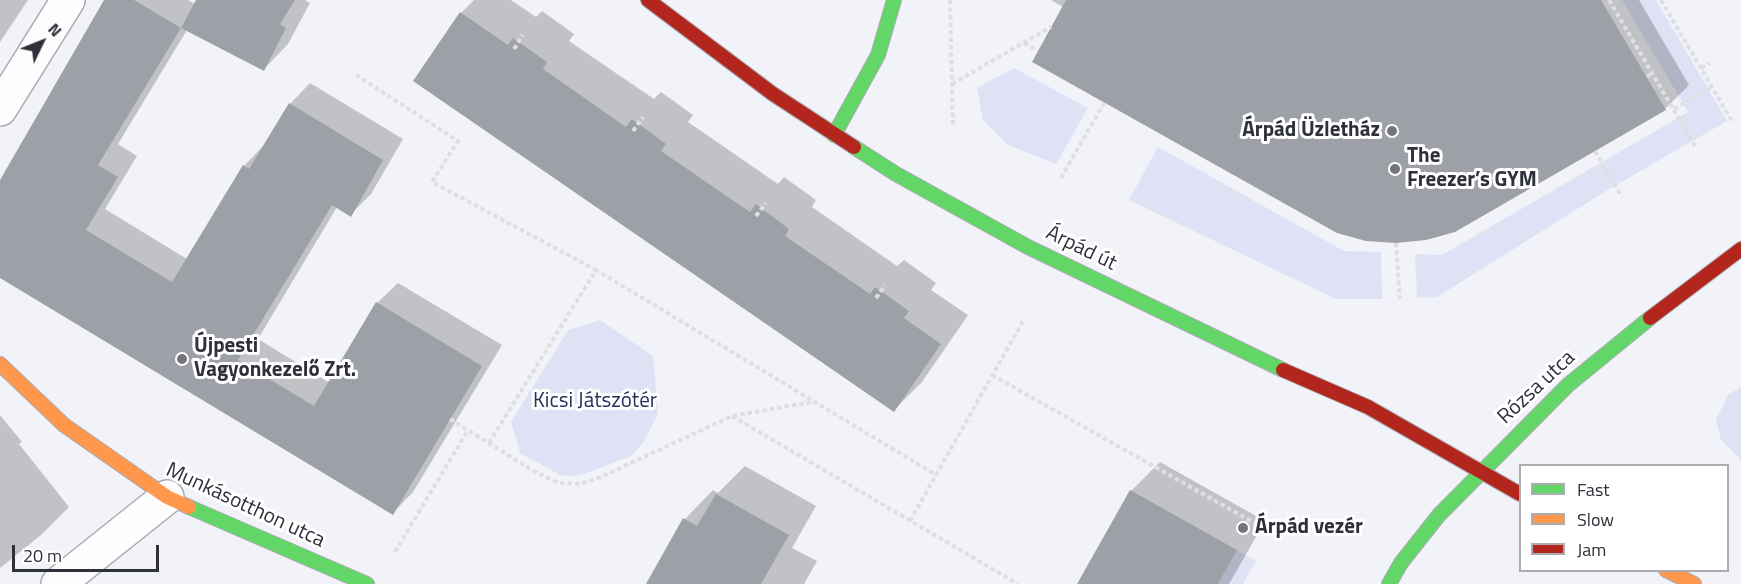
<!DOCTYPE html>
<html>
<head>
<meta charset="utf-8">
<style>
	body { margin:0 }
	#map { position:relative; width:1741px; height:584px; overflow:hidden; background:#f2f3f8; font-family:"Titillium Web",sans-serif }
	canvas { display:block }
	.legend { position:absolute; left:1519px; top:464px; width:210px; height:108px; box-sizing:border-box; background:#fff; border:2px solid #abacb0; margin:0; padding:8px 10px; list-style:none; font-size:18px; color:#2e303a }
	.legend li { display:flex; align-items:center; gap:12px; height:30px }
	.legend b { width:30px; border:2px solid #abacb0 }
	.north { position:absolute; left:12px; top:12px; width:60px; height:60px; -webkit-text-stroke:4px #fff; paint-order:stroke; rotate:47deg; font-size:16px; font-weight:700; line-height:24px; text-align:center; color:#2e303a }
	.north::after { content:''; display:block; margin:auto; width:21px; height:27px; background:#2e303a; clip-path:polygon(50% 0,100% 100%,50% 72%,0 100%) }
	.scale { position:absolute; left:12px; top:545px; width:147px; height:27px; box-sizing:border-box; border:3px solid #2e303a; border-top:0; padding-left:8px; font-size:18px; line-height:21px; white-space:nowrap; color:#2e303a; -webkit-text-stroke:4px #fff; paint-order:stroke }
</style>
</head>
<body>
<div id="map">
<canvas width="1741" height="584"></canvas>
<ul class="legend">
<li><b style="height:8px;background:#63d668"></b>Fast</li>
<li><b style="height:8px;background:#ff974d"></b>Slow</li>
<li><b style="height:8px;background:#b3261e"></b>Jam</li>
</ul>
<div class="north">N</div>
<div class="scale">20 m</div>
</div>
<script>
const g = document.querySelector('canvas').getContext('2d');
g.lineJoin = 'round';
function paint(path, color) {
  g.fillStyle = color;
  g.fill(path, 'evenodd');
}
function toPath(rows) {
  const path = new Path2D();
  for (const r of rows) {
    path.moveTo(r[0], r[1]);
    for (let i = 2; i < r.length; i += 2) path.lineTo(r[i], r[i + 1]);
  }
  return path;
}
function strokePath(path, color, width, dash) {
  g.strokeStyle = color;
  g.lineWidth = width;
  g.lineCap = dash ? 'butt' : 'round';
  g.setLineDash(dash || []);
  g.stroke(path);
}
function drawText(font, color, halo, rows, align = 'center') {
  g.font = font + ' "Titillium Web",sans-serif';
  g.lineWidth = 6;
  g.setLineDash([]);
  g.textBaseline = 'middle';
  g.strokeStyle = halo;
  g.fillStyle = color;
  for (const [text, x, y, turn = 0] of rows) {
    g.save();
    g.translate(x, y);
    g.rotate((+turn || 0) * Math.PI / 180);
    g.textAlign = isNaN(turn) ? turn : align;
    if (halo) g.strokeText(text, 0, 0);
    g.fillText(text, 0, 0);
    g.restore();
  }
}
paint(toPath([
	[1622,0,1656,0,1727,121,1606,191,1437,297,1417,298,1415,254,1442,255,1688,112],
	[1014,68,1088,108,1056,164,1008,145,983,120,977,88],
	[1158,147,1344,251,1381,252,1382,299,1336,299,1129,200],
	[600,320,653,356,658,414,643,443,631,456,587,473,573,476,560,475,520,453,511,422,568,330],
	[1741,387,1741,460,1721,440,1716,420,1728,395],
	[1237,550,1256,561,1243,584,1218,584]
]), '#dee2f4');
paint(toPath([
	[0,0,28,0,0,42],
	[105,0,188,0,195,4,197,0,305,0,310,3,288,44,264,69,187,30,118,144,137,156,105,209,187,259,244,166,264,145,290,104,310,83,403,139,371,194,350,215,337,207,258,339,330,383,377,303,398,283,502,345,413,492,393,513,0,276,0,183],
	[474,0,511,0,536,17,542,11,574,34,569,41,654,99,661,92,693,115,688,122,778,184,784,177,816,200,812,207,897,266,904,260,936,283,931,290,968,315,922,382,894,410,415,80,461,13],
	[1051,0,1639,0,1689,85,1665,109,1454,230],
	[0,415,22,442,19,444,69,507,41,535,0,568],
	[1160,462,1265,521,1229,584,1079,584,1131,491],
	[745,466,816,506,792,548,817,561,804,584,648,584,685,519,713,490,718,493]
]), '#0003');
paint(toPath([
	[104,0,134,0,181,28,98,165,118,177,86,230,172,282,243,165,249,169,289,103,383,160,351,217,332,205,238,360,314,406,376,302,482,366,393,515,0,278,0,180],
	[196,0,295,0,280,24,286,28,264,71,181,28],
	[1066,0,1601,0,1666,110,1455,232,1426,240,1396,243,1366,241,1337,233,1032,62],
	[460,12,508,45,513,38,547,62,543,69,626,127,632,119,666,144,661,151,750,212,756,204,789,229,785,236,870,294,875,287,909,311,904,318,941,344,894,412,413,81],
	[1130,490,1237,550,1218,584,1077,584],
	[716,494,789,535,761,584,646,584,683,518,697,526]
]), '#9ea0a8');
const street = toPath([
	[0,109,68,0],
	[58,584,167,497]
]);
const fast = toPath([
	[834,135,878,55,894,0],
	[854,147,896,174,1028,247,1283,370],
	[189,507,367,584],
	[1389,584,1401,563,1439,515,1568,385,1650,318]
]);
const slow = toPath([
	[0,364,64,425,167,497,189,507],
	[1666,570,1694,584]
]);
const jam = toPath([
	[648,0,773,94,854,147],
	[1650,318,1741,249],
	[1283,370,1368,407,1520,494]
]);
strokePath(street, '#a9abb2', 36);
strokePath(fast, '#a9abb2', 16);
strokePath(slow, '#a9abb2', 16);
strokePath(jam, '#a9abb2', 16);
strokePath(toPath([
	[950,0,953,125],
	[1609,0,1696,148],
	[1661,0,1733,123],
	[1024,43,1038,51],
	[514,49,523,35],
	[1701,68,1710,63],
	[356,75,458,141,432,182,596,270],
	[1647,77,1652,73],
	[952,84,1051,27],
	[1674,109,1712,87],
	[633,131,643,117],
	[1595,151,1622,197],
	[1061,178,1104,103],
	[756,216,766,203],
	[1396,243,1400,299],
	[876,298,885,285],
	[992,375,1281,538],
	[732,416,1018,584],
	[450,419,537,473,559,483,580,484,601,477,732,416,812,402],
	[489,443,596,270,936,475],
	[910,521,1023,321],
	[395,552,468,430]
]), '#dfdfe1', 4, [4.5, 3]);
strokePath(street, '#fdfdfe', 33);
strokePath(fast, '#63d668', 14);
strokePath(slow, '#ff974d', 14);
strokePath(jam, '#b3261e', 14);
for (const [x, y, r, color] of [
	[1392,131,6,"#73747c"],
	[1395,169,6,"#73747c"],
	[182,359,6,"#73747c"],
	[1243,528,6,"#73747c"]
]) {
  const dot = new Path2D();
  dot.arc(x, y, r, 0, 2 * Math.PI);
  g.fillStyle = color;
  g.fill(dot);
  strokePath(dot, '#fff', 2);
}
drawText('bold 21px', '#2e303a', '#fff', [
	["Árpád Üzletház",1380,131,"right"],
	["The",1407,157],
	["Freezer’s GYM",1407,181],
	["Újpesti",194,347],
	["Vagyonkezelő Zrt.",194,371],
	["Árpád vezér",1255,528]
], 'left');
drawText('21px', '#2e303a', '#fff', [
	["Árpád út",1081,249,26],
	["Rózsa utca",1537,388,-43],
	["Munkásotthon utca",245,506,25]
]);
drawText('21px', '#28305b', '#fff', [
	["Kicsi Játszótér",595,402]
]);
</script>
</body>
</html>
